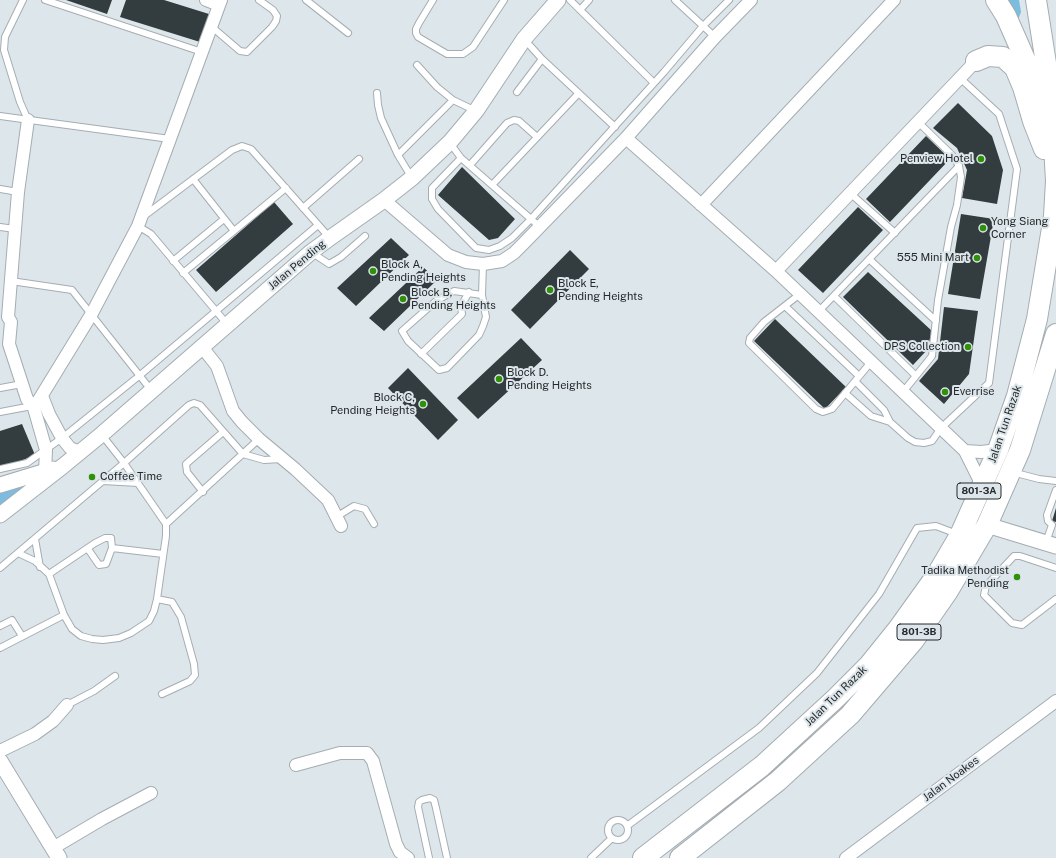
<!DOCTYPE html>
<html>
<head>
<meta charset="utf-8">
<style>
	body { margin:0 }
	canvas { display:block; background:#dde6eb }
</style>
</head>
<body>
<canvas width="1056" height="858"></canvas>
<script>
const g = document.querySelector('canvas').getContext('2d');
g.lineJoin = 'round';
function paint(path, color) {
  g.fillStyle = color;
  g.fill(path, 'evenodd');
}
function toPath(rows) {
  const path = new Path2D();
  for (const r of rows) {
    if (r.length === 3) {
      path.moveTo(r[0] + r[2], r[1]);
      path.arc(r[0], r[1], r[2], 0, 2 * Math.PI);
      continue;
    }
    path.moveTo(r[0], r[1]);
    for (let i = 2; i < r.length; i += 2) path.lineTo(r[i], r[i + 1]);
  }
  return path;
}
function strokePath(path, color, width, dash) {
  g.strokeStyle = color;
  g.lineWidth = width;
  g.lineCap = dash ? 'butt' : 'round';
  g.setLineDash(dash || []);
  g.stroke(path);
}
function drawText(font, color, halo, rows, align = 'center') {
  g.font = font + ' "Public Sans",sans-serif';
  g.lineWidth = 4;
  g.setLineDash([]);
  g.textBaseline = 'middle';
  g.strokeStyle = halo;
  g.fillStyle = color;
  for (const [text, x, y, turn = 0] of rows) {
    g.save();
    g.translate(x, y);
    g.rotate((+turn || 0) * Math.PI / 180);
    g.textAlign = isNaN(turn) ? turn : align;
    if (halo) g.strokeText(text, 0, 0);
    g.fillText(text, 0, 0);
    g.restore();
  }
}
paint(toPath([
	[1003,0,1019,0,1021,12,1016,25],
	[34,482,0,506,0,492,23,486]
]), '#7bbcdf');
paint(toPath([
	[66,0,112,0,107,14],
	[126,0,164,0,209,14,200,42,120,17],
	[958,103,992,136,1003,170,997,204,962,198,967,170,957,148,933,128],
	[926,136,950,159,890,222,866,199],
	[462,167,515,219,498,238,489,240,438,195],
	[274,202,293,224,216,292,196,270],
	[858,207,883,230,823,293,798,270],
	[961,214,994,219,980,299,948,294],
	[391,238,409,255,356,306,337,288],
	[570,250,589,269,530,329,511,310],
	[423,267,437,280,384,331,369,318],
	[868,272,932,331,927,350,913,365,843,297],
	[944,307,978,311,969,374,944,404,919,381,938,359],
	[775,319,846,387,825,409,754,341],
	[521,338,542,360,478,419,457,398],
	[408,368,458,420,438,440,388,388],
	[22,424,35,455,11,465,0,466,0,431],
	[1056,508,1056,522,1052,521]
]), '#333c3e');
const service = toPath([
	[23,0,5,37,4,50,20,102,28,120],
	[45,0,202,52],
	[306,0,348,33],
	[433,0,419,23,416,29,416,33,418,37,447,54,463,54,473,47,504,0],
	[570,0,654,83],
	[675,0,715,37],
	[580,10,589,0],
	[212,27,240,51,247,52,272,27,276,21,277,16,273,10,259,0],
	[524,39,542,59,615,127],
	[417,65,437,87,453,100,476,111],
	[517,92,542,59],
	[377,93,378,105,381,118,398,155,412,178],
	[0,116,170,139],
	[450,143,461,158,539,226],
	[398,155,453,100],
	[461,158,432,188,432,199,438,209,476,248,489,250,500,246,512,238,531,219,664,72,703,26,729,0],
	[470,165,507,123,514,120,519,121,537,137],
	[193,179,234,231],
	[492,185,578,94],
	[0,189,18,192],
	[850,193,895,233],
	[303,208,359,159],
	[144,216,232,150,242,146,251,149,329,237],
	[138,226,151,234,227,324],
	[0,227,15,229],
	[311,252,329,264,341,257,365,236],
	[869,259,936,321],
	[173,261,224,219],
	[183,273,286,188],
	[11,281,72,290,151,390],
	[800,294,764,322,750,338,749,343,816,409,823,412,832,409,871,362],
	[482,295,454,291,436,301,402,331,408,341,439,370,447,368,479,335,483,326,486,317,482,295,483,264],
	[834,296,916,376],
	[785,306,859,376],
	[819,311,959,166],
	[421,354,462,314,461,306,469,292],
	[855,381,884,410,890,422],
	[0,388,22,384],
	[903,392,932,356,938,300,951,227,957,205,961,177,959,166,952,155,918,122],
	[845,393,871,416,890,422,908,438,915,442,924,443,932,441,941,428,989,383,1017,169,999,114,960,78],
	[0,412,32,406],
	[0,469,27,463,62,438,139,376,318,225],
	[1012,472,1039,479,1056,481],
	[103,481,138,483],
	[203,492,187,472,186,464,223,432],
	[336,517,354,506,365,509,374,524],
	[166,524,259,439],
	[35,539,40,567],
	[1046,542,1052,525,1048,521,1047,515,1056,490],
	[112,548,163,554],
	[18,553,35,561,49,574,64,615,72,629,81,636,92,639,103,640,119,638,131,633,149,621,154,611,157,599,166,536,166,524,124,463,102,435],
	[0,568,124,463,189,405,194,403,200,405,243,454,264,460,282,459],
	[1056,568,1020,556,1014,556,986,586,984,595,1012,623,1022,625,1056,599],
	[49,574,95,543,105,538,111,538,112,548,106,564,99,565,88,549],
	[157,599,172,602,181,617,194,664,195,675,190,681,162,694],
	[0,626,12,620,22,636],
	[0,648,64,615],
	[67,705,94,691,115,676],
	[618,830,10],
	[627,826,759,728,817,673,879,594,917,528,936,526,957,534],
	[429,858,418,807,419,802,422,800,430,798,434,800,436,808,447,858],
	[591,858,612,838]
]);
const minor = toPath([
	[206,0,219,5],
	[28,120,18,192,8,317,11,322,9,344,27,399,34,408],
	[626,138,776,271,965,451,982,485],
	[384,200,448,255,466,262,483,264,502,261,514,253,523,244,626,138,715,37,751,0],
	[701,205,894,0],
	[776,271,976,61],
	[202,347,217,366,233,411,242,422,259,439,295,469,328,500,341,526],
	[42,396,49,414,62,438,70,448,80,452],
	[965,451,981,452,998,450],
	[45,472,46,450,34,408,91,315,138,226,221,0],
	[0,751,35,734,53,721,67,705],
	[296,765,340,753,367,753,373,761,396,844,400,852,408,858],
	[53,848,102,819,151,793],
	[846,858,1056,701]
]);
const tertiary = toPath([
	[0,485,53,469],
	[0,515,63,466,102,434,311,252,330,238,384,200,412,178,450,142,476,111,524,39,558,0],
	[987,525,1056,546],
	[0,761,59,858]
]);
const trunk = toPath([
	[996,0,1006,16,1028,66,1040,110,1041,123],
	[976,61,988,56,1003,57,1015,68,1023,87,1033,121,1044,149],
	[643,858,762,766,836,698,869,665,898,629,936,576,960,535,998,450,1017,396,1037,319,1054,216,1056,181,1052,110,1048,76,1036,0],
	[680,858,778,781,850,715,914,640,948,591,987,525,1020,450,1056,334]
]);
strokePath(service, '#a5adb2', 8);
strokePath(minor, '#a5adb2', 14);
strokePath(tertiary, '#a5adb2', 17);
strokePath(trunk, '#a5adb2', 22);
strokePath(service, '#fff', 6);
strokePath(minor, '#fff', 12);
strokePath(tertiary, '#fff', 15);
strokePath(trunk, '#fff', 20);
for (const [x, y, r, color] of [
	[981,159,4,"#2f9009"],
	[983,228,4,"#2f9009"],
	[977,258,4,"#2f9009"],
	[373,271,4,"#2f9009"],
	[550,290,4,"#2f9009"],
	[403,299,4,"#2f9009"],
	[968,347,4,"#2f9009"],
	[499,379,4,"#2f9009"],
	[945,392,4,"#2f9009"],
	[423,404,4,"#2f9009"],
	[92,477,4,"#2f9009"],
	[1017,577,4,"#2f9009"]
]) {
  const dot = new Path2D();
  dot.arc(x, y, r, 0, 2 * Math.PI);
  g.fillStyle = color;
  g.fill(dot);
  strokePath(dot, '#dde6eb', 1.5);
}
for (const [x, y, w] of [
	[979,491,44],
	[919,632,44]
]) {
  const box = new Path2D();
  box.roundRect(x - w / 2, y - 8, w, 16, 3);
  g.fillStyle = '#dde6eb';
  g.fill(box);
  strokePath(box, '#25282a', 1);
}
drawText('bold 10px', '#25282a', null, [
	["801-3A",979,491],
	["801-3B",919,632]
]);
drawText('11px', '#25282a', '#dde6eb', [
	["Penview Hotel",973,159,"right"],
	["Yong Siang",991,222],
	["Corner",991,235],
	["555 Mini Mart",969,258,"right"],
	["Block A,",381,265],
	["Pending Heights",381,278],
	["Block E,",558,284],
	["Pending Heights",558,297],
	["Block B,",411,293],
	["Pending Heights",411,306],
	["DPS Collection",960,347,"right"],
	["Block D.",507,373],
	["Pending Heights",507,386],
	["Everrise",953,392],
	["Block C,",415,398,"right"],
	["Pending Heights",415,411,"right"],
	["Coffee Time",100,477],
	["Tadika Methodist",1009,571,"right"],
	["Pending",1009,584,"right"]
], 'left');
drawText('11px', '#25282a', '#dde6eb', [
	["Jalan Pending",297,265,-40],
	["Jalan Tun Razak",1005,424,-71],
	["Jalan Tun Razak",836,696,-44],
	["Jalan Noakes",951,779,-37]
]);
</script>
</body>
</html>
